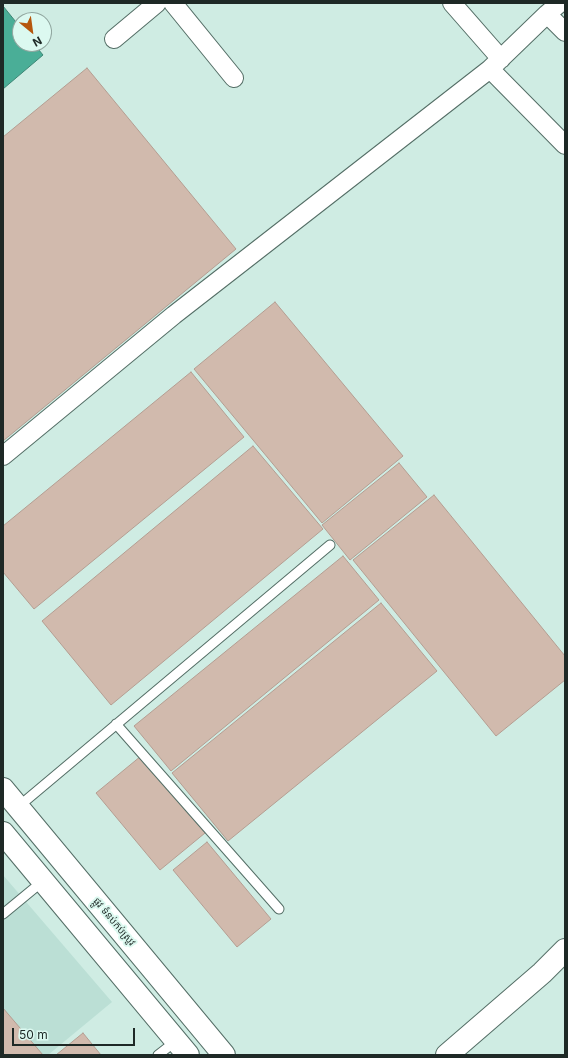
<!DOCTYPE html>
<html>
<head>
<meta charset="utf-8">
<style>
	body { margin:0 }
	#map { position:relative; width:568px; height:1058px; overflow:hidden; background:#cfece3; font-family:Inter,sans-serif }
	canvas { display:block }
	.frame { position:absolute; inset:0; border:4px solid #1e2926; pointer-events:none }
	.north { position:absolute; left:12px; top:12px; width:40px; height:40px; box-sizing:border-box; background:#dcf9f0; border:1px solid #90a69f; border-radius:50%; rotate:151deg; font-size:11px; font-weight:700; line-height:16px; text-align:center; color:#1e2926 }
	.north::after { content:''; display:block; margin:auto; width:14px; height:18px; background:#b6570e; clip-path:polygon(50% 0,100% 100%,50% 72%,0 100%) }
	.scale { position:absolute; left:12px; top:1028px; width:123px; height:18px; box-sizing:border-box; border:2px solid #1e2926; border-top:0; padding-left:5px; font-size:12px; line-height:14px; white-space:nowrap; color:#1e2926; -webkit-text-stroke:3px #dcf9f0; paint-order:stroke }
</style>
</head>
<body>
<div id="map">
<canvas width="568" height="1058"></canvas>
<div class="frame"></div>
<div class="north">N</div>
<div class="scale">50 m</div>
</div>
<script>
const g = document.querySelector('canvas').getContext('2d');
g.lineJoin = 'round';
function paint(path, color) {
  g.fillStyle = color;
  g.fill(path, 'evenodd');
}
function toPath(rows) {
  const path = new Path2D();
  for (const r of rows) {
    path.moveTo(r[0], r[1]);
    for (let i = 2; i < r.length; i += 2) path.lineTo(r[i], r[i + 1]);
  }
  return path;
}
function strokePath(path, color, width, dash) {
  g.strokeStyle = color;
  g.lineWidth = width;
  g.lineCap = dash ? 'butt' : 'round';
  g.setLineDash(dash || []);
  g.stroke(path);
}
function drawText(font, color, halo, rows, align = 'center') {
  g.font = font + ' Inter,"Noto Sans Khmer",sans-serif';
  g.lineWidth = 4;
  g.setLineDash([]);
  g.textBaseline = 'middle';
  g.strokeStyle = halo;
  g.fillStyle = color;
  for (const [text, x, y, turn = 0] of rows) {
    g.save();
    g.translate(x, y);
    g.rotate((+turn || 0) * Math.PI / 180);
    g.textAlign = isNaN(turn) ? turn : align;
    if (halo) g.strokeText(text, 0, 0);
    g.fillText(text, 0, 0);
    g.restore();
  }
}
paint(toPath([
	[3,875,112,1002,48,1055,3,1055]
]), '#bbdfd5');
const water = toPath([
	[3,6,20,27,20,44,34,44,43,55,3,89,3,6]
]);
paint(water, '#4aae97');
strokePath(water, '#3d8675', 1);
const building = toPath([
	[87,68,236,249,3,441,3,137,87,68],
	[275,302,403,456,322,523,194,369,275,302],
	[191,372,244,437,34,609,3,572,3,526,191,372],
	[253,446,323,529,111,705,42,621,253,446],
	[399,463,427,497,350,560,322,525,399,463],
	[434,495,565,656,565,680,496,736,353,560,434,495],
	[343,556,379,600,171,771,134,726,343,556],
	[381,603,437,671,228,841,172,773,381,603],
	[141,756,205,833,160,870,96,793,141,756],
	[207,842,271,919,237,947,173,870,207,842],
	[3,1008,43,1055,3,1055,3,1008],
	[83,1033,101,1055,56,1055,83,1033]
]);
paint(building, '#d1baad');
strokePath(building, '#b49d91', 1);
const service = toPath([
	[116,724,279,909],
	[18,807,330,545],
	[3,914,43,881],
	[158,1055,176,1041]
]);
const minor = toPath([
	[173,3,234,78],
	[452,3,501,59],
	[547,14,565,32],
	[114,39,157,3],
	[490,69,565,145],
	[3,456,174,315,490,69,547,14,560,3]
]);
const tertiary = toPath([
	[447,1055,542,973,565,950]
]);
const primary = toPath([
	[3,789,224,1055],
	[3,833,188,1055]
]);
strokePath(service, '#546e66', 11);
strokePath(minor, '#546e66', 20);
strokePath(tertiary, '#546e66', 24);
strokePath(primary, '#546e66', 24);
strokePath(service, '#fff', 9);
strokePath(minor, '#fff', 18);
strokePath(tertiary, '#fff', 22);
strokePath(primary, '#fff', 22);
drawText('10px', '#1e2926', '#dcf9f0', [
	["ផ្លូវ ទំនប់កប់ស្រូវ",114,922,50]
]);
</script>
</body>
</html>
